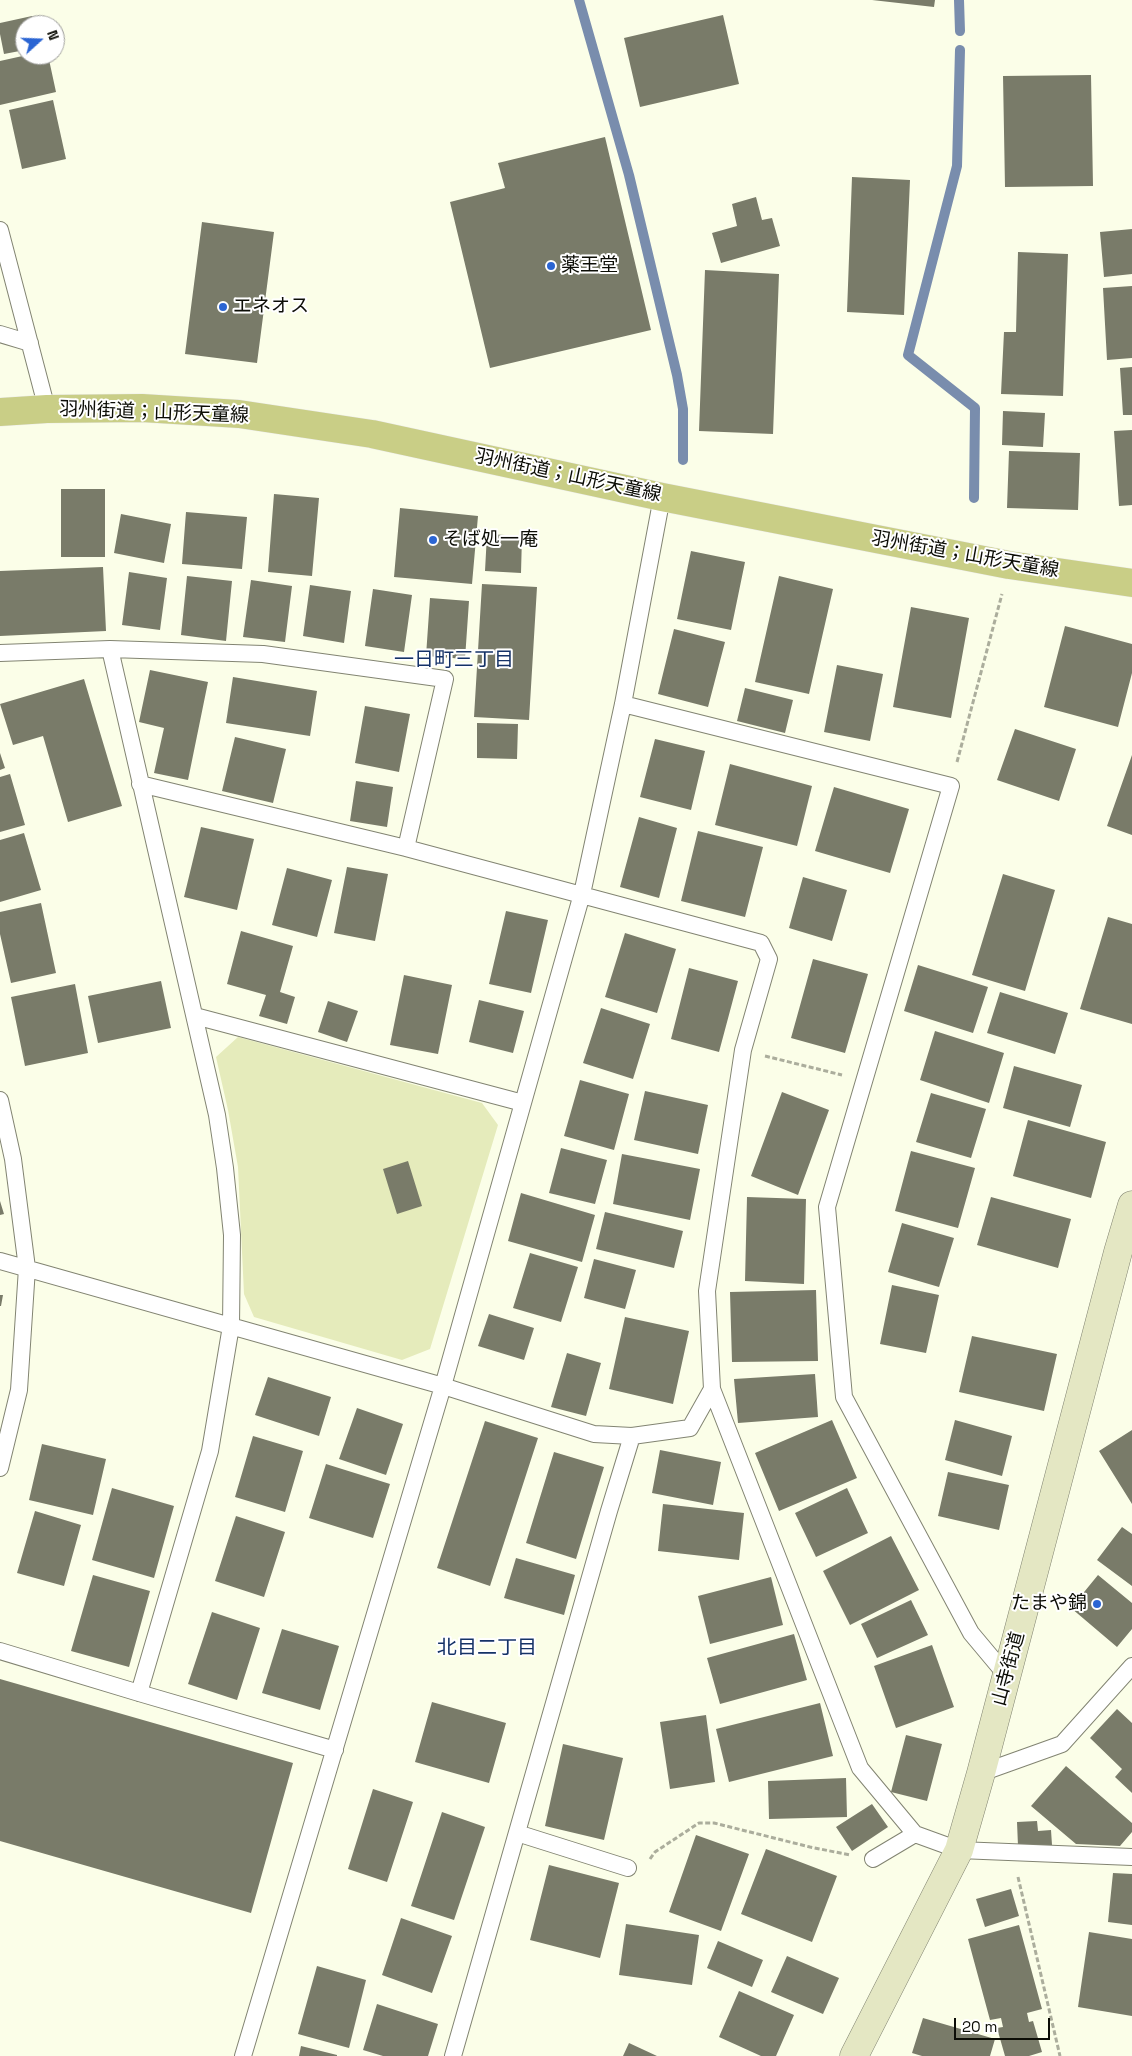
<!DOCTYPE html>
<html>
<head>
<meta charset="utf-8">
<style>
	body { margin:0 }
	#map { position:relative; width:1132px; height:2056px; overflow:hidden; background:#fbfee8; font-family:"Space Grotesk",sans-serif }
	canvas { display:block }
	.north { position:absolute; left:15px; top:15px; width:50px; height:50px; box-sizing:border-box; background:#fff; border:1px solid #9e9e9b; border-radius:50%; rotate:70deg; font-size:14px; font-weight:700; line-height:20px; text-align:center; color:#0c0d06 }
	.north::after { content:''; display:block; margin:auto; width:18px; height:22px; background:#2b65d3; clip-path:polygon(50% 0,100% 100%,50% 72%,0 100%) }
	.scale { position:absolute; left:954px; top:2018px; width:96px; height:22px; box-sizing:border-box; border:2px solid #0c0d06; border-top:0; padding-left:6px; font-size:15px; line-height:18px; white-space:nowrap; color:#0c0d06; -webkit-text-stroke:4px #fff; paint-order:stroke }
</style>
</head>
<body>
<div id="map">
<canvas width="1132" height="2056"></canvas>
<div class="north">N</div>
<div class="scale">20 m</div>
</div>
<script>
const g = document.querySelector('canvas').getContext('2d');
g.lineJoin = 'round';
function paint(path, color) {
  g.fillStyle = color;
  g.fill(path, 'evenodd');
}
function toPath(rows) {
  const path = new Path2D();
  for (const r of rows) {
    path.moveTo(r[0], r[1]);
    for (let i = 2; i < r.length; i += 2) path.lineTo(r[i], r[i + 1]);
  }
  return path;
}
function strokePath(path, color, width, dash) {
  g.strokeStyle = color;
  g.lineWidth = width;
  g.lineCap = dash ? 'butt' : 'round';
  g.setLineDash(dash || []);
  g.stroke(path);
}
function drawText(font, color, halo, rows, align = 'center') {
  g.font = font + ' "Space Grotesk","Noto Sans JP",sans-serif';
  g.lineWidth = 4;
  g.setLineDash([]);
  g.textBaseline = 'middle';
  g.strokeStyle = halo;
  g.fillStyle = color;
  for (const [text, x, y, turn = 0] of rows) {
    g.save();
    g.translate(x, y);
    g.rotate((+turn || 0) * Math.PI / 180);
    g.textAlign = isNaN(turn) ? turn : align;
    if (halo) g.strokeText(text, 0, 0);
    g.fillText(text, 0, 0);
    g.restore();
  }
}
paint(toPath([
	[238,1037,482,1103,498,1125,430,1349,402,1360,254,1317,244,1294,238,1167,228,1110,216,1057]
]), '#e5ebbb');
strokePath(toPath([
	[579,0,629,175,677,375,683,409,683,460],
	[959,0,960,31],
	[960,50,957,166,908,355,975,408,974,498]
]), '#798dad', 10);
paint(toPath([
	[872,0,935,0,934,7],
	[723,15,739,84,640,107,624,38],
	[32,16,34,25,25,25,25,50,4,54,0,34,0,23],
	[27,55,48,55,56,92,0,105,0,61],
	[1091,75,1093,186,1005,187,1003,76],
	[53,100,66,159,22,169,9,110],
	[605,137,651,330,490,368,450,202,505,188,498,163],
	[852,177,910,180,904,315,847,312],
	[756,197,762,220,772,218,780,246,721,263,712,233,737,226,732,204],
	[202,222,274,232,257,363,185,354],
	[1132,229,1132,274,1104,277,1100,232],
	[1018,252,1068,254,1063,396,1001,394,1004,332,1016,332],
	[705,270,779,274,773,434,699,431],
	[1132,286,1132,358,1107,360,1103,288],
	[1132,367,1132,415,1123,415,1120,368],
	[1003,411,1045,413,1043,447,1002,445],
	[1132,430,1132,505,1119,506,1114,431],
	[1009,451,1080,453,1078,510,1007,508],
	[61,489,105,489,105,557,61,557],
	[274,494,319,498,312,576,268,572],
	[400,508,478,516,472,584,394,577],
	[186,512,247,517,242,569,182,564],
	[121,514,171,524,164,563,114,553],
	[487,534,522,536,521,573,485,571],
	[691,551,745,562,731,630,677,619],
	[103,567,106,631,0,636,0,571],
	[129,572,167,578,160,630,122,625],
	[187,576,232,581,226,641,181,635],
	[779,576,833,589,809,694,755,682],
	[251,580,292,586,285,642,243,637],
	[482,584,537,587,529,720,474,717],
	[310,585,351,591,344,643,303,636],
	[373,589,412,595,404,652,365,646],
	[430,598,469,601,465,659,426,656],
	[911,607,969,618,951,718,893,707],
	[1065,626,1132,644,1132,673,1118,727,1044,707],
	[674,629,725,642,708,707,658,694],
	[837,665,883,674,870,741,824,732],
	[150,670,208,682,188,780,154,773,164,728,139,722],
	[233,677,317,691,310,736,226,723],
	[84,679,122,806,68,822,43,736,13,745,0,704],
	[745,688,793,700,785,733,737,721],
	[365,706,410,714,399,772,355,763],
	[477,723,518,724,517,759,477,758],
	[1015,729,1076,749,1059,801,997,780],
	[235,737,286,749,273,803,222,791],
	[655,739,705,751,691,810,640,797],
	[0,753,5,768,0,770],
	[1132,755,1132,835,1107,826],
	[730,764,812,786,797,846,715,825],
	[10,774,25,825,0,832,0,777],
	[356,781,393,787,387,827,350,821],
	[834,787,909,809,890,873,815,851],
	[639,817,677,828,659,898,620,887],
	[201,827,254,839,237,910,184,897],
	[698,831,763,847,745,917,681,901],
	[24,833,41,890,0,902,0,840],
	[347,867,388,874,375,941,334,933],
	[287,868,332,880,317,937,272,925],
	[1003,874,1055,890,1025,991,972,975],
	[803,877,847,890,832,941,789,928],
	[41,903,56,973,11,983,0,934,0,912],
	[506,911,548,920,531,993,489,984],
	[1108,917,1132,924,1132,1024,1080,1009],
	[241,931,293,946,280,992,295,997,287,1024,259,1016,266,995,227,984],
	[625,933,676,949,657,1013,605,997],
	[813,959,868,974,845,1053,791,1038],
	[918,965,988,987,973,1033,904,1011],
	[689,968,738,981,719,1052,671,1039],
	[404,975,452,985,438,1054,390,1045],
	[161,981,171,1028,98,1043,88,996],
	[75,984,88,1053,25,1066,11,997],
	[1000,992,1068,1013,1055,1054,987,1033],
	[479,1000,524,1011,513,1053,469,1042],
	[328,1001,358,1011,347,1042,318,1032],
	[601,1008,650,1024,633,1079,583,1063],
	[935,1031,1004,1053,989,1103,920,1080],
	[1014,1066,1082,1085,1070,1127,1003,1108],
	[580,1080,629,1094,614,1150,564,1136],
	[645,1091,708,1105,698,1154,634,1140],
	[782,1092,829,1110,798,1195,751,1176],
	[931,1093,986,1109,971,1158,916,1142],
	[1028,1120,1106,1142,1091,1198,1013,1176],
	[561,1148,607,1160,595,1204,549,1193],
	[911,1151,975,1168,958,1228,895,1211],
	[622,1154,700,1169,690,1220,613,1204],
	[408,1161,422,1206,397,1214,383,1169],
	[521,1193,595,1215,582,1262,508,1241],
	[747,1197,806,1199,804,1284,745,1281],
	[991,1197,1071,1219,1058,1268,977,1245],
	[0,1201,4,1214,0,1215],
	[605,1212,683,1231,674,1268,596,1249],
	[902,1223,954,1238,939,1287,888,1272],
	[530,1253,578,1267,561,1322,513,1308],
	[594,1259,636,1270,625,1309,584,1298],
	[892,1285,939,1295,926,1353,880,1344],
	[816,1290,818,1361,732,1362,730,1292],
	[0,1295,3,1295,1,1306,0,1306],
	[489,1314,534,1328,524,1360,478,1346],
	[625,1317,689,1331,673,1404,609,1389],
	[972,1336,1057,1354,1044,1411,959,1392],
	[567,1353,601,1363,586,1416,551,1407],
	[815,1374,818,1417,738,1423,734,1379],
	[268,1377,331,1397,319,1436,255,1415],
	[357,1408,403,1424,386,1475,339,1459],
	[832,1420,857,1478,779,1511,755,1453],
	[955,1420,1012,1436,1002,1476,945,1460],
	[485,1421,538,1438,490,1586,437,1568],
	[1132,1430,1132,1504,1099,1451],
	[253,1436,303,1451,285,1512,235,1497],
	[42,1444,106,1459,93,1515,29,1500],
	[660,1450,721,1462,713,1505,652,1493],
	[554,1452,604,1467,576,1559,526,1543],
	[326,1464,390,1484,373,1538,309,1518],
	[948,1472,1009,1485,999,1530,938,1516],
	[112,1488,174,1506,154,1578,92,1560],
	[847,1488,868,1533,816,1557,795,1513],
	[663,1504,744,1513,739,1560,658,1551],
	[35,1511,81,1525,64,1586,17,1573],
	[236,1516,285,1532,264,1597,215,1581],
	[1122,1527,1132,1534,1132,1586,1097,1560],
	[891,1536,919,1590,850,1625,823,1571],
	[516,1558,575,1575,564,1615,504,1598],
	[93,1575,150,1591,129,1667,71,1651],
	[1098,1575,1132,1603,1132,1629,1117,1647,1071,1608],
	[771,1577,783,1625,710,1644,698,1596],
	[911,1600,928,1635,877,1658,861,1624],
	[212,1612,260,1628,237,1700,188,1684],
	[282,1629,339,1646,320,1710,262,1693],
	[794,1634,807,1680,720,1704,707,1658],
	[932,1645,954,1707,896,1728,874,1666],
	[0,1679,293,1763,251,1913,0,1841],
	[432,1702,506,1723,489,1783,415,1762],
	[820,1703,833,1756,729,1782,716,1729],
	[1117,1709,1132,1723,1132,1793,1115,1777,1122,1769,1090,1738],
	[706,1715,715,1782,670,1789,660,1722],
	[906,1735,942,1744,927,1801,891,1792],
	[563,1744,623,1758,604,1840,545,1826],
	[1066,1766,1132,1823,1132,1832,1120,1846,1076,1844,1031,1806],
	[846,1778,847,1817,769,1819,768,1781],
	[373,1789,413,1802,387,1882,348,1869],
	[872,1804,888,1827,852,1851,836,1827],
	[442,1812,485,1827,454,1920,411,1906],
	[1037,1821,1038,1831,1051,1830,1052,1845,1018,1846,1017,1822],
	[696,1835,749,1854,721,1931,669,1912],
	[766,1849,837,1876,812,1942,741,1914],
	[549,1865,619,1883,600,1958,530,1940],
	[1113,1873,1132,1874,1132,1925,1108,1922],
	[1011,1889,1019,1916,985,1927,976,1899],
	[401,1918,452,1936,432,1993,382,1975],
	[626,1924,699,1935,692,1985,619,1975],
	[1019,1925,1042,2009,1027,2013,1029,2022,1033,2021,1042,2052,1029,2056,1005,2056,997,2028,1003,2027,1001,2018,990,2020,968,1939],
	[1089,1932,1132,1939,1132,2016,1078,2007],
	[718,1941,763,1960,752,1987,707,1968],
	[787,1956,839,1978,823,2014,771,1992],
	[317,1966,366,1980,349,2048,298,2034],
	[739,1991,794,2015,776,2056,761,2056,719,2037],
	[377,2004,438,2024,428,2056,383,2056,363,2050],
	[923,2018,995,2039,990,2056,922,2056,912,2053],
	[629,2043,657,2056,623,2056],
	[301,2046,337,2055,337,2056,299,2056]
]), '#797b69');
const service = toPath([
	[0,230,47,409],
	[0,334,30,343],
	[110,649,217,1115,225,1168,232,1235,231,1326,210,1451,139,1693],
	[0,653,110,649,263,654,445,679,406,848],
	[623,704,951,786,827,1207,844,1397,971,1633,1007,1676],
	[140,784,406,848,761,943,769,959,743,1050,707,1291,712,1389,860,1768,915,1834,959,1850,1132,1857],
	[195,1016,523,1103],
	[0,1100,13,1159,27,1268,19,1390,0,1468],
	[0,1261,443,1386,594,1434,632,1436,690,1428,712,1389],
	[0,1651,139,1693,335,1750],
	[981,1773,1062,1744,1132,1666],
	[517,1833,628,1868],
	[873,1859,915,1834],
	[243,2056,443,1386,582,894,623,704,662,497],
	[453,2056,609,1511,632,1436]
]);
const secondary = toPath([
	[854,2056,959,1850,981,1773,1118,1252,1132,1205]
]);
const primary = toPath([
	[0,412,47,409,142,408,239,414,372,434,662,497,1009,565,1132,583]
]);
strokePath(service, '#828472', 18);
strokePath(secondary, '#828472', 29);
strokePath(primary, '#ececeb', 29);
strokePath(toPath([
	[957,762,1002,594],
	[765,1056,842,1075],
	[650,1859,655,1852,699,1823,714,1823,810,1847,850,1855],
	[1018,1877,1060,2056]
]), '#abad9c', 3, [5, 2.5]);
strokePath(service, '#fff', 16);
strokePath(secondary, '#e4e7c3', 28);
strokePath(primary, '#c9ce86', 28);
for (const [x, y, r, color] of [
	[551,266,5,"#2b65d3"],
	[223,307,5,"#2b65d3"],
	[433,540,5,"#2b65d3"],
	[1097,1604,5,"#2b65d3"]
]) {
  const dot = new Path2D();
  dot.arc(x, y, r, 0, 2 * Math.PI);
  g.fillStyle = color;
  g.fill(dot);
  strokePath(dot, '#fff', 2);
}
drawText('19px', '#0c0d06', '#fff', [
	["薬王堂",561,266],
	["エネオス",233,307],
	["そば処一庵",443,540],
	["たまや錦",1087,1604,"right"]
], 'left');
drawText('19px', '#0c0d06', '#fff', [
	["羽州街道；山形天童線",154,413,2],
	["羽州街道；山形天童線",568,476,12],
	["羽州街道；山形天童線",965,555,10],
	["山寺街道",1009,1669,-75]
]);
drawText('20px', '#153267', '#fff', [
	["一日町三丁目",454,661],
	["北目二丁目",487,1649]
]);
</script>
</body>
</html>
